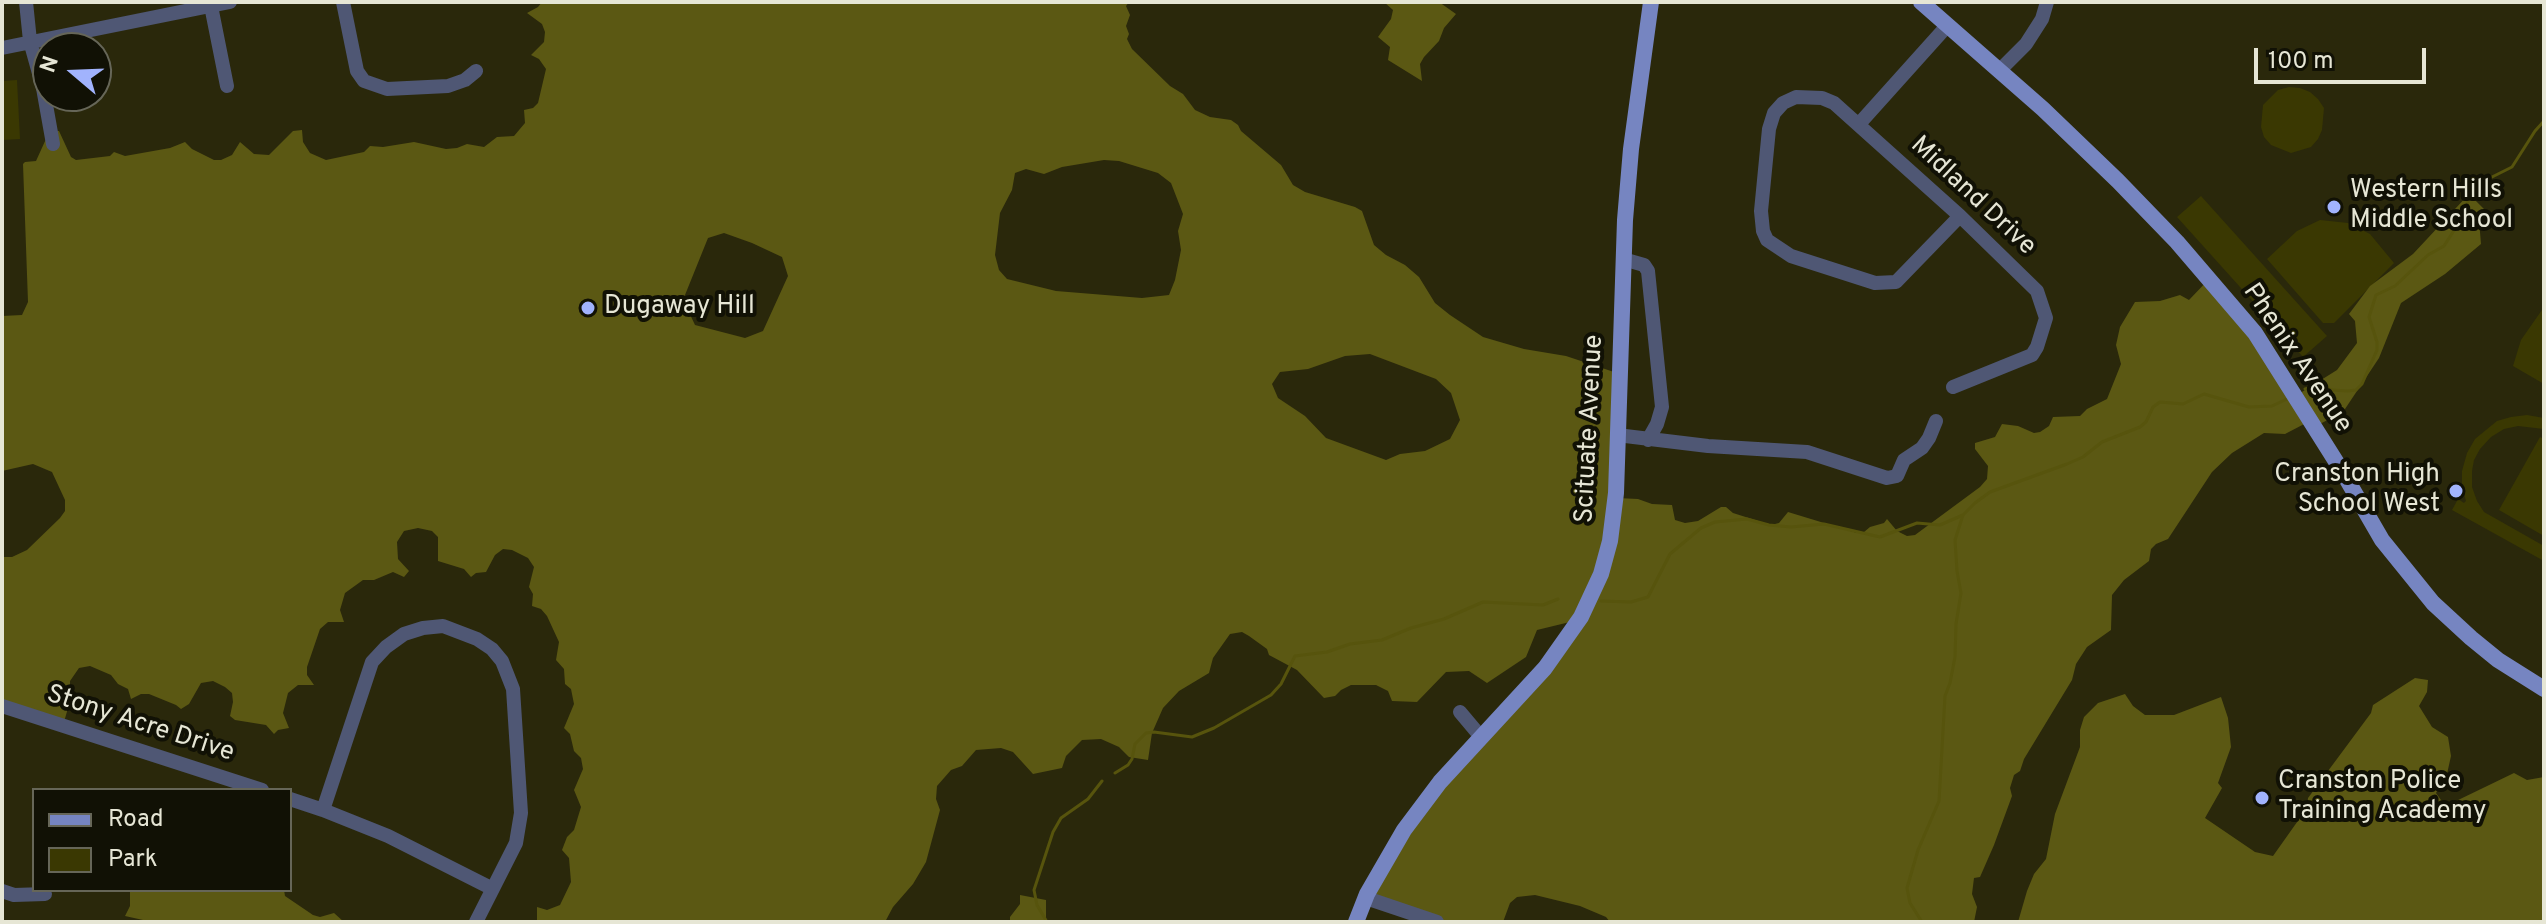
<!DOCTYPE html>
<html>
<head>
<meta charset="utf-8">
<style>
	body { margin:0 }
	#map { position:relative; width:2546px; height:924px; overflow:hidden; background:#2a280b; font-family:Overpass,sans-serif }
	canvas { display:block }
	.frame { position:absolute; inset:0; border:4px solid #e6e6d5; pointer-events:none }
	.legend { position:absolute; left:32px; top:788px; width:260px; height:104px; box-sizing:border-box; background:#111105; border:2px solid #666658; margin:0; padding:10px 14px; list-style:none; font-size:24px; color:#e6e6d5 }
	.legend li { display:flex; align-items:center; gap:16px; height:40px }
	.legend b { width:40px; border:2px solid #666658 }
	.north { position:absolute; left:32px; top:32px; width:80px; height:80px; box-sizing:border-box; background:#111105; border:2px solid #666658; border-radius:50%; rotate:289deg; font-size:22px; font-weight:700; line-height:32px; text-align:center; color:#e6e6d5 }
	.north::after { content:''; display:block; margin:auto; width:28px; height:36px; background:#a1b3fd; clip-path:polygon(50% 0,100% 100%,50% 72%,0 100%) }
	.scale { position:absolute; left:2254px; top:48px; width:172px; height:36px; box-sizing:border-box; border:4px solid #e6e6d5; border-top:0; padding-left:10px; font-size:24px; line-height:28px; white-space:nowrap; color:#e6e6d5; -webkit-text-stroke:6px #111105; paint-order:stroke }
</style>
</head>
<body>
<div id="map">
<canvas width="2546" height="924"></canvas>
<div class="frame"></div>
<ul class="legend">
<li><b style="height:10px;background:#7685c1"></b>Road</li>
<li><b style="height:22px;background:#3a3802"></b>Park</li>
</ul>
<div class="north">N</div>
<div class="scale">100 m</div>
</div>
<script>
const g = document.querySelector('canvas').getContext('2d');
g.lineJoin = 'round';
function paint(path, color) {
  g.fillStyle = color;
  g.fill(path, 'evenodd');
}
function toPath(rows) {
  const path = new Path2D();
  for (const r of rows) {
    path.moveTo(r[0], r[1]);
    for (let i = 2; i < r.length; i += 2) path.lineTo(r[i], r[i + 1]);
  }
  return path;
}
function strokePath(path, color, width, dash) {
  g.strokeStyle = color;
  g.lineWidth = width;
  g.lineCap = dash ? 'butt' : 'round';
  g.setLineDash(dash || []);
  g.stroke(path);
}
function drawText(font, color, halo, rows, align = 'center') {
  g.font = font + ' Overpass,sans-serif';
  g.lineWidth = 8;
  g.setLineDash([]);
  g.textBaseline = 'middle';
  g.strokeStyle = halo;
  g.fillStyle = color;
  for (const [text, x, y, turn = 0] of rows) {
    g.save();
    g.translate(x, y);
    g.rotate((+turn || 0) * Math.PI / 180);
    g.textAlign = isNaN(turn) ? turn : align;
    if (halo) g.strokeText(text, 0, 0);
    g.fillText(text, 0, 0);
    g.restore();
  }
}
paint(toPath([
	[17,80,20,139,2,140,2,81],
	[2289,87,2300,88,2310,92,2318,99,2324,108,2322,130,2318,139,2311,147,2291,153,2271,145,2264,137,2261,127,2263,105,2278,90],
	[2201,196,2327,336,2303,357,2177,217],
	[2320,220,2348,223,2370,234,2394,263,2334,323,2323,323,2267,259,2297,231],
	[2544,307,2544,384,2513,366,2521,340],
	[2527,415,2544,418,2544,429,2518,426,2504,429,2491,437,2480,449,2474,460,2472,471,2472,487,2477,501,2484,512,2544,546,2544,561,2452,510,2458,499,2464,503,2466,501,2462,487,2462,471,2467,453,2475,439,2497,421,2511,417],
	[2540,437,2544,439,2544,536,2499,510]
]), '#3a3802');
paint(toPath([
	[542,2,1129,2,1126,6,1130,15,1126,26,1129,34,1127,39,1132,49,1170,86,1183,94,1195,110,1210,117,1231,120,1238,125,1241,131,1281,165,1293,185,1305,192,1355,207,1362,211,1374,245,1386,255,1405,265,1419,277,1435,303,1450,315,1483,337,1524,349,1566,356,1617,373,1617,498,1638,499,1652,504,1672,505,1675,520,1685,523,1698,521,1721,507,1726,507,1733,513,1771,525,1779,523,1788,512,1857,533,1864,532,1870,527,1884,523,1887,519,1897,531,1907,536,1915,535,1980,487,1987,479,1988,466,1975,449,1975,443,1995,437,2002,424,2018,426,2034,433,2040,432,2049,426,2053,417,2080,416,2087,409,2107,399,2121,364,2116,345,2120,327,2135,302,2160,301,2180,295,2189,300,2210,278,2297,395,2337,370,2357,343,2355,321,2349,314,2370,286,2413,254,2469,194,2484,209,2479,220,2481,244,2445,274,2401,303,2379,358,2343,412,2316,426,2310,421,2285,434,2264,433,2232,453,2212,472,2168,539,2156,544,2151,549,2149,561,2124,580,2112,595,2111,630,2087,647,2076,664,2072,680,2024,759,2020,771,2014,775,2010,788,2012,796,1994,845,1980,877,1974,878,1972,894,1977,907,1974,922,1610,922,1606,917,1580,906,1535,895,1517,897,1510,903,1503,922,1436,922,1366,897,1400,834,1574,621,1537,630,1526,657,1487,683,1469,671,1446,672,1417,702,1392,701,1388,691,1376,685,1351,685,1341,690,1335,696,1324,698,1297,670,1269,655,1267,649,1249,636,1242,632,1230,634,1213,658,1209,673,1179,691,1163,708,1152,733,1148,760,1129,757,1119,747,1101,739,1082,740,1066,756,1062,768,1033,774,1013,752,1001,748,976,750,962,766,951,770,937,786,936,799,940,810,926,862,913,884,893,907,885,922,537,922,537,907,547,910,560,905,571,882,569,858,562,850,567,837,574,830,581,807,574,790,583,769,581,758,574,751,570,734,564,728,574,704,571,689,565,684,564,669,556,660,559,642,547,616,541,609,532,606,533,594,529,587,534,567,528,558,512,550,503,549,495,555,486,572,476,573,471,577,464,569,438,561,438,537,432,531,418,528,404,531,397,542,398,559,409,571,404,577,393,572,374,580,363,580,345,593,340,610,344,622,328,622,320,629,307,667,307,675,314,685,298,685,288,693,283,713,289,728,278,730,274,734,266,725,235,720,230,716,233,702,232,693,225,687,213,681,201,683,189,704,181,709,176,705,149,694,141,694,131,699,128,689,118,684,111,675,90,666,79,668,70,681,70,701,64,722,2,705,2,557,12,557,27,550,60,518,65,511,65,500,52,472,33,464,2,471,2,316,22,315,28,302,23,164,25,162,36,161,46,139,57,131,59,131,71,157,76,160,110,156,114,152,125,156,170,148,185,142,192,149,214,160,221,160,232,155,240,142,254,154,269,155,293,131,302,130,303,142,310,153,326,160,364,152,370,146,383,147,414,142,446,149,457,148,467,144,484,147,497,137,514,136,525,123,524,110,533,108,538,103,546,69,539,59,531,55,544,42,545,32,542,24,527,13,538,7],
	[1104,160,1119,161,1158,173,1171,183,1183,214,1178,231,1181,250,1175,280,1169,295,1142,298,1056,291,1007,279,999,270,995,255,1000,213,1012,190,1015,173,1026,169,1044,174,1062,167],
	[724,233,752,243,782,257,788,276,763,331,745,338,695,325,687,308,685,295,708,238],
	[1370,354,1436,379,1451,393,1460,420,1450,439,1425,451,1400,454,1386,460,1326,438,1305,416,1278,398,1272,384,1280,372,1308,369,1345,356],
	[1384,2,1439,2,1456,14,1444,28,1439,41,1424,57,1420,64,1422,81,1388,60,1390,47,1378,37,1391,19,1393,10],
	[2415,678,2428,680,2427,692,2419,706,2432,727,2448,737,2451,756,2447,774,2436,793,2441,800,2449,803,2454,802,2514,773,2527,780,2544,777,2544,922,2018,922,2027,891,2034,874,2046,859,2055,814,2080,747,2080,730,2084,717,2098,703,2125,694,2133,706,2145,715,2174,715,2221,697,2228,718,2231,747,2218,783,2222,788,2205,818,2255,852,2273,856,2307,808,2308,798,2371,713,2373,705],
	[130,890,284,890,285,896,313,915,320,917,334,913,344,922,152,922,125,916,130,906],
	[1020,895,1046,900,1046,922,1010,922,1010,917,1020,904]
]), '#5b5813');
strokePath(toPath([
	[2305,389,2321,385,2332,390,2348,391,2356,390,2362,384,2377,350,2377,342,2369,317,2376,295,2395,286,2428,255,2444,246,2460,221,2465,206,2471,197,2486,180,2512,167,2535,131,2544,121],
	[1601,601,1631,602,1648,597,1670,554,1701,528,1715,522,1747,519,1769,525,1791,527,1824,524,1880,537,1917,523,1940,525,1963,515],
	[1115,773,1128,765,1132,759,1135,744,1146,733,1154,732,1192,737,1214,728,1271,695,1281,684,1295,656,1327,652,1350,644,1382,640,1411,628,1444,619,1483,602,1543,605,1558,599],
	[1047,922,1037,905,1034,890,1053,832,1061,818,1088,799,1102,781],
	[1922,922,1910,903,1907,888,1918,850,1939,801,1945,696,1950,683,1955,657,1956,624,1961,593,1957,571,1955,540,1963,515,1975,503,1990,492,2067,464,2083,457,2102,442,2140,427,2146,422,2153,407,2160,402,2183,404,2204,394,2249,407,2272,406,2287,399]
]), '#57540d', 3);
strokePath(toPath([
	[26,2,30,41,43,88,53,144],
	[343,2,357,71,364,81,387,89,448,86,465,80,476,71],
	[211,6,227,86],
	[2,48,230,2],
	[1999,71,2026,44,2042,19,2047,2],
	[1859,124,1947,26],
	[1623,259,1644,265,1648,271,1662,407,1657,424,1648,440],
	[1953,387,2032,355,2037,347,2046,318,2037,291,1960,216,1834,103,1822,98,1796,97,1783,103,1774,113,1769,129,1761,211,1763,231,1767,240,1791,256,1875,283,1896,282,1960,216],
	[1617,435,1708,446,1807,452,1887,478,1897,476,1904,460,1922,448,1929,438,1936,421],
	[2,706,262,790],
	[1460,712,1481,737],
	[290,799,323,810,388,836,491,888],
	[323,810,372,662,386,647,404,634,423,628,443,626,477,639,492,649,502,661,513,689,521,813,516,843,476,922],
	[2,891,14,895,45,894],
	[1366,898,1437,922]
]), '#4f5774', 14);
strokePath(toPath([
	[1921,2,2043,109,2118,181,2177,242,2255,333,2342,471,2382,540,2433,603,2471,638,2498,660,2544,689],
	[1356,922,1367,894,1404,830,1440,782,1545,668,1581,617,1601,574,1610,541,1616,493,1625,220,1631,149,1651,2]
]), '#7685c1', 16);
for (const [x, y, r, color] of [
	[2334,207,8,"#a1b3fd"],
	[588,308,8,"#a1b3fd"],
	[2456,491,8,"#a1b3fd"],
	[2262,798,8,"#a1b3fd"]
]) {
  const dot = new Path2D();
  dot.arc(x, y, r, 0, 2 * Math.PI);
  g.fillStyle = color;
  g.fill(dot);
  strokePath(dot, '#111105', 3);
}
drawText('26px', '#e6e6d5', '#111105', [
	["Western Hills",2350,192],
	["Middle School",2350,222],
	["Dugaway Hill",604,308],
	["Cranston High",2440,476,"right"],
	["School West",2440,506,"right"],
	["Cranston Police",2278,783],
	["Training Academy",2278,813]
], 'left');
drawText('26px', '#e6e6d5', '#111105', [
	["Midland Drive",1972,197,43],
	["Phenix Avenue",2296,359,56],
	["Scituate Avenue",1591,429,-87],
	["Stony Acre Drive",140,725,18]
]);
</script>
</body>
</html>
